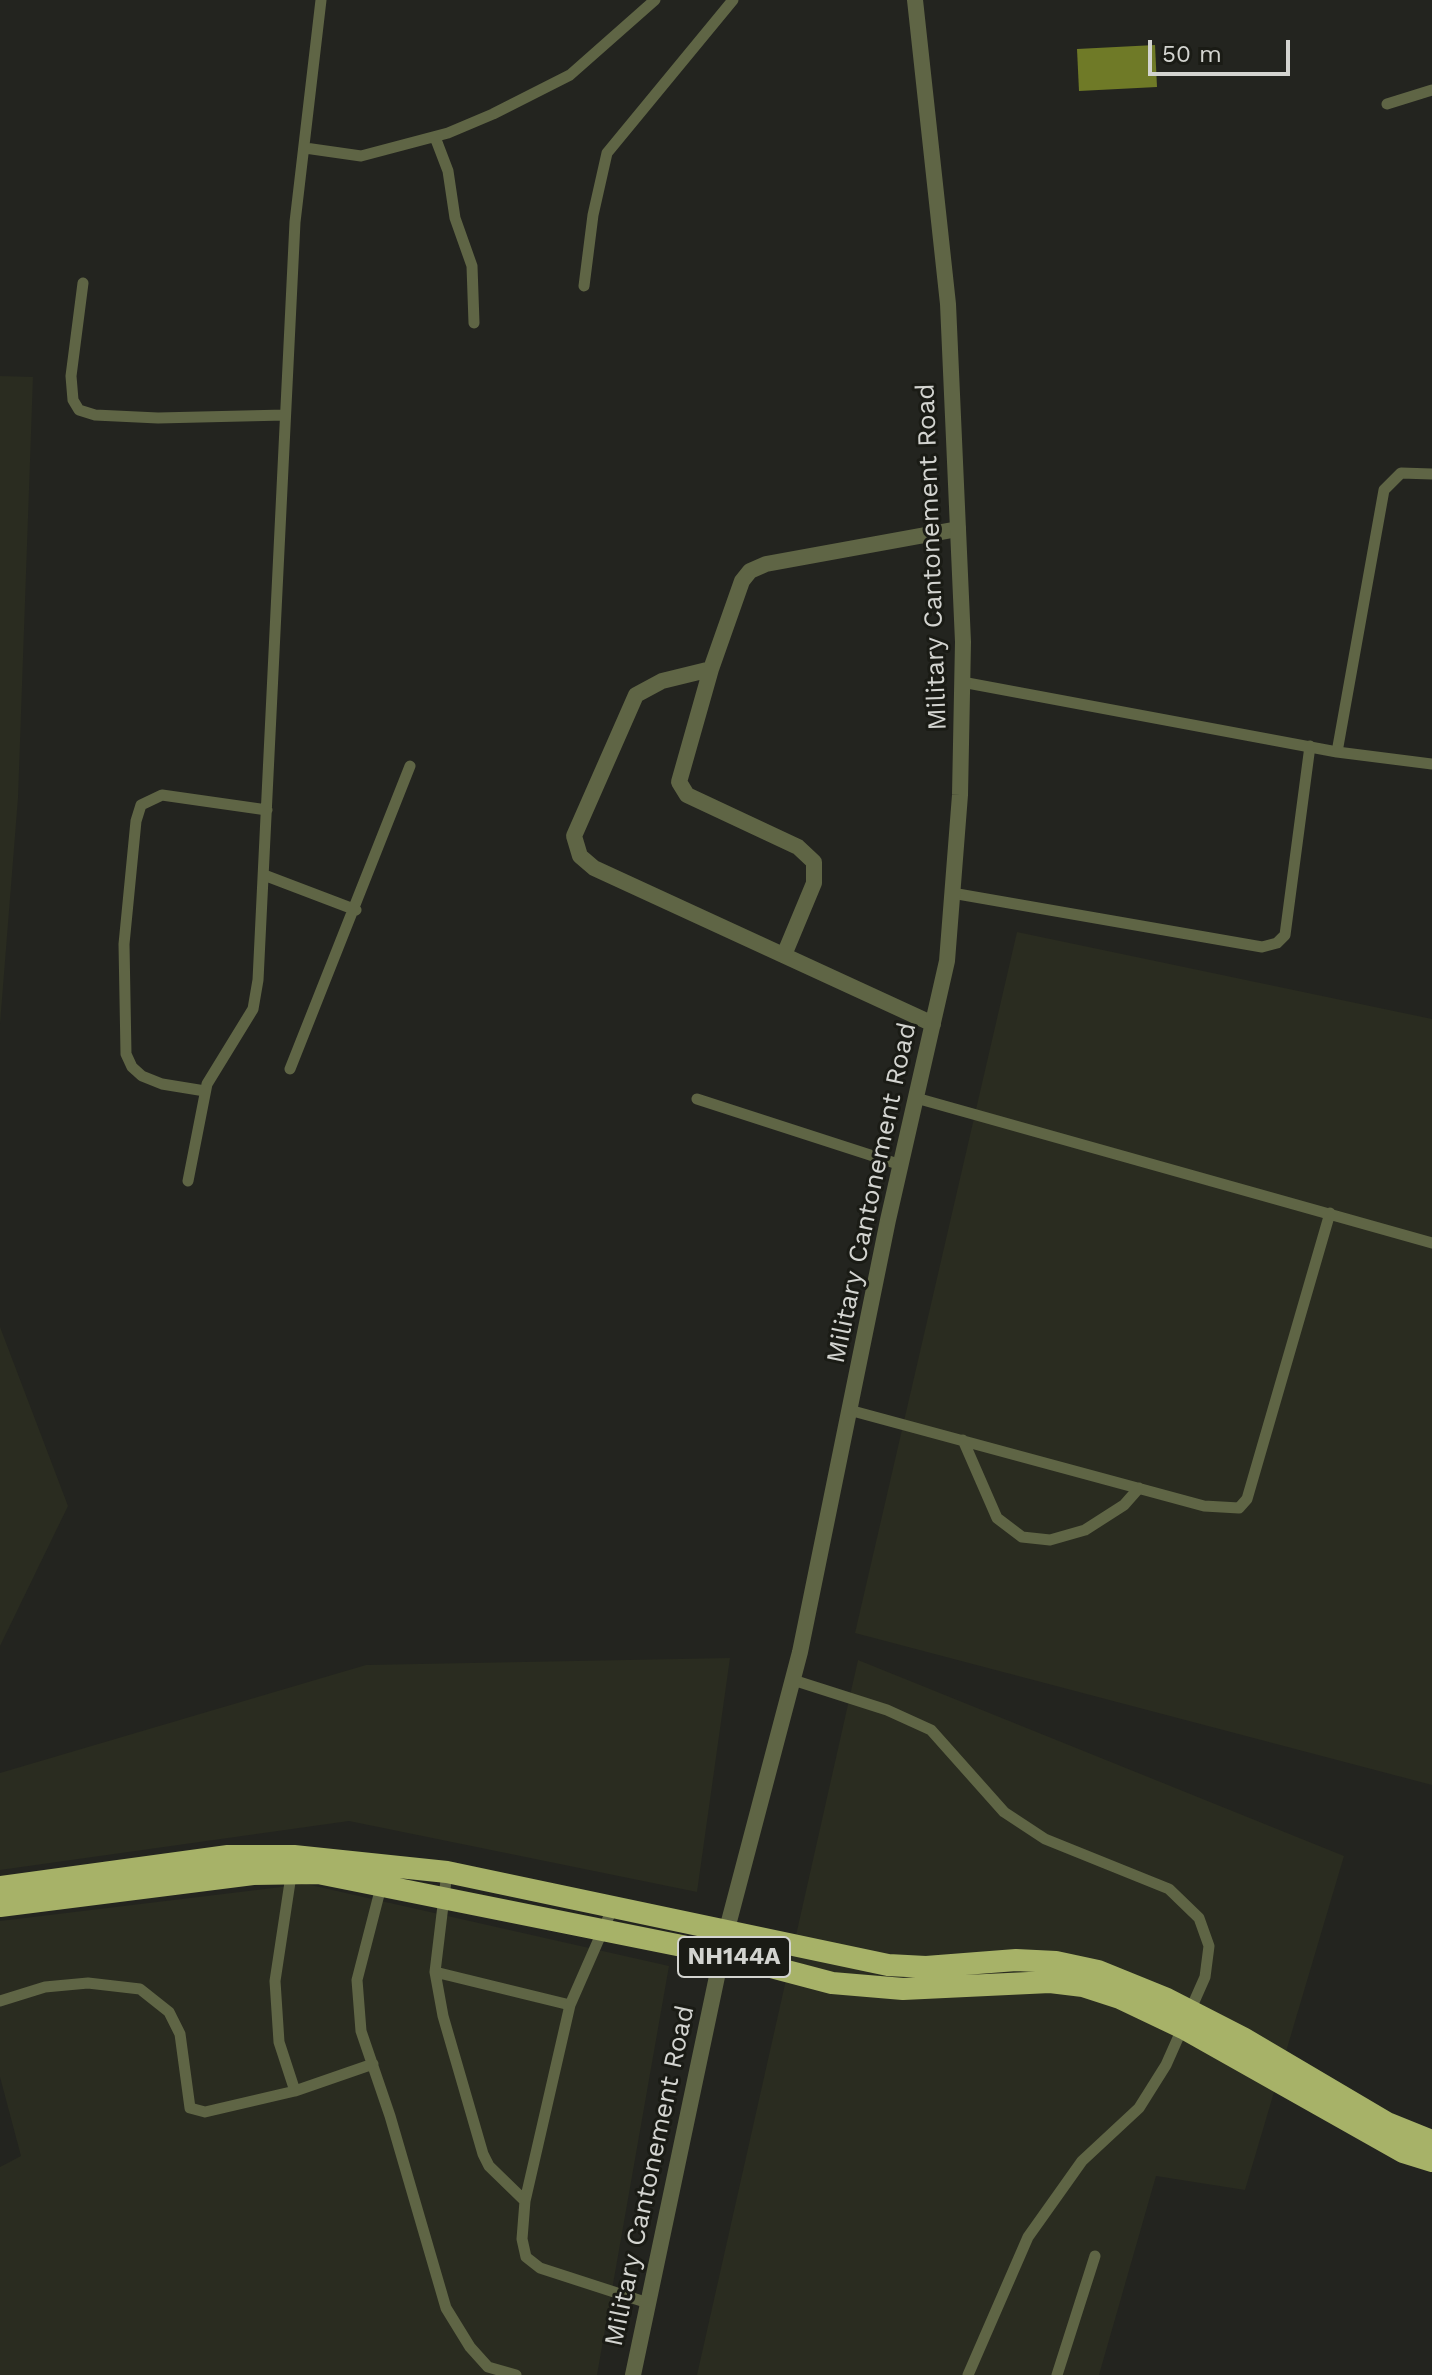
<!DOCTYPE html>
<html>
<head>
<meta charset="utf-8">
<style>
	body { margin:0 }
	#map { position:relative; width:1432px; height:2375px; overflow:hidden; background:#23241f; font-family:"Work Sans",sans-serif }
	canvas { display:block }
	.scale { position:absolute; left:1148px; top:40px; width:142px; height:36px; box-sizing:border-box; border:4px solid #d3d4d0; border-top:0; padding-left:10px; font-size:24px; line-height:28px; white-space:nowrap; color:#d3d4d0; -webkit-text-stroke:6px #1a1b15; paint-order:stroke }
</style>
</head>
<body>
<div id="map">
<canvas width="1432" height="2375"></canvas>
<div class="scale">50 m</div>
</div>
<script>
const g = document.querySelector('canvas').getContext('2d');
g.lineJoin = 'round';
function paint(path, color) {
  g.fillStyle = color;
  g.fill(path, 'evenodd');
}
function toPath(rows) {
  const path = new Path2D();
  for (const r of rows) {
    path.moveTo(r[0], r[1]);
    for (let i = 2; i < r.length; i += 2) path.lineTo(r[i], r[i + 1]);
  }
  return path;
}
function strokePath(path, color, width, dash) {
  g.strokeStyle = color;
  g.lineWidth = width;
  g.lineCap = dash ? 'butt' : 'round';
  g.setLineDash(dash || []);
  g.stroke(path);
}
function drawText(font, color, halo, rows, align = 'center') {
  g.font = font + ' "Work Sans",sans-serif';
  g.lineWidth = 6;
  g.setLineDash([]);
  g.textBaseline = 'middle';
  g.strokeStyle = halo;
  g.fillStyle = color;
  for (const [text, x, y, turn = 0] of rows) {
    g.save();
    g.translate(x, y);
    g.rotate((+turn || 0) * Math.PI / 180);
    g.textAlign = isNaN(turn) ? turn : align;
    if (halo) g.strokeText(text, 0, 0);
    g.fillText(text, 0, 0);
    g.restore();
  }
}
paint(toPath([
	[0,376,33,377,18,798,0,1024],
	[1017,932,1432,1019,1432,1785,855,1633],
	[0,1327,68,1506,0,1646],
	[730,1658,697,1892,349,1821,0,1870,0,1773,366,1665],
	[858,1660,1344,1856,1245,2190,1156,2176,1099,2375,697,2375],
	[306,1884,669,1966,597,2375,0,2375,0,2167,21,2156,0,2077,0,1921]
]), '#2a2c20');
paint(toPath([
	[1155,45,1157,87,1079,91,1077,49]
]), '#6f7a27');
strokePath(toPath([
	[1387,104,1432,90],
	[435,137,448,171,455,218,472,266,474,323],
	[305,148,361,156,448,133,493,114,570,75,655,0],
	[83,283,71,376,73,400,79,410,95,415,158,418,285,415],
	[584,286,593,215,607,153,733,0],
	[962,682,1337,752,1432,764],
	[1337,752,1384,490,1401,473,1432,474],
	[264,875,356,910],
	[952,893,1262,947,1277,943,1285,935,1310,746],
	[290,1069,410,766],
	[205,1091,162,1084,142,1076,132,1067,126,1054,124,944,136,821,141,805,162,795,267,810],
	[916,1098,1432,1243],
	[697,1099,901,1165],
	[188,1181,207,1084,253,1009,258,980,295,222,321,0],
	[849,1410,1204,1506,1239,1508,1247,1499,1330,1213],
	[963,1440,997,1518,1022,1537,1050,1540,1085,1530,1124,1505,1139,1488],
	[793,1680,887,1710,931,1730,1004,1812,1045,1839,1169,1889,1199,1918,1209,1946,1205,1977,1166,2065,1139,2108,1082,2161,1028,2237,968,2375],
	[292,1869,275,1981,279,2042,295,2091,373,2064],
	[447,1872,435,1972,443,2016,483,2154,489,2166,525,2201],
	[382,1883,357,1980,361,2031,390,2116,446,2308,470,2347,488,2367,516,2375],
	[613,1907,570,2005,525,2201,522,2239,526,2257,540,2268,648,2303],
	[435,1972,570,2005],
	[0,2001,45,1987,88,1983,140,1989,169,2012,180,2034,190,2108,205,2112,295,2091],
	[1057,2375,1095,2256]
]), '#5f6545', 11);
strokePath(toPath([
	[711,669,662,681,636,695,574,836,580,856,594,868,933,1024],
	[784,955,814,883,814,862,798,847,687,795,679,782,711,669,742,581,750,571,766,564,958,529]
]), '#5f6545', 16);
strokePath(toPath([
	[633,2375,727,1929,800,1652,888,1220,947,961,960,795,963,642,948,304,915,0]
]), '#5f6545', 16);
strokePath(toPath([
	[0,1887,228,1856,294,1856,447,1872,888,1965,926,1967,1016,1960,1056,1962,1098,1971,1167,1999,1243,2038,1387,2123,1432,2141],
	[0,1906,253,1874,318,1873,722,1954,832,1983,903,1989,1050,1982,1083,1986,1120,1998,1183,2028,1403,2152,1432,2161]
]), '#a7b268', 22);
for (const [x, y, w] of [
	[734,1957,112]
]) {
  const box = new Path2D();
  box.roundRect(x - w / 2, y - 20, w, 40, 6);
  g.fillStyle = '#1a1b15';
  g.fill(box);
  strokePath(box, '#d3d4d0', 2);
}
drawText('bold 24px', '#d3d4d0', null, [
	["NH144A",734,1957]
]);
drawText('26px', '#d3d4d0', '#1a1b15', [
	["Military Cantonement Road",932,557,-92],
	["Military Cantonement Road",872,1193,-78],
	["Military Cantonement Road",650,2176,-78]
]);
</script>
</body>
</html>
